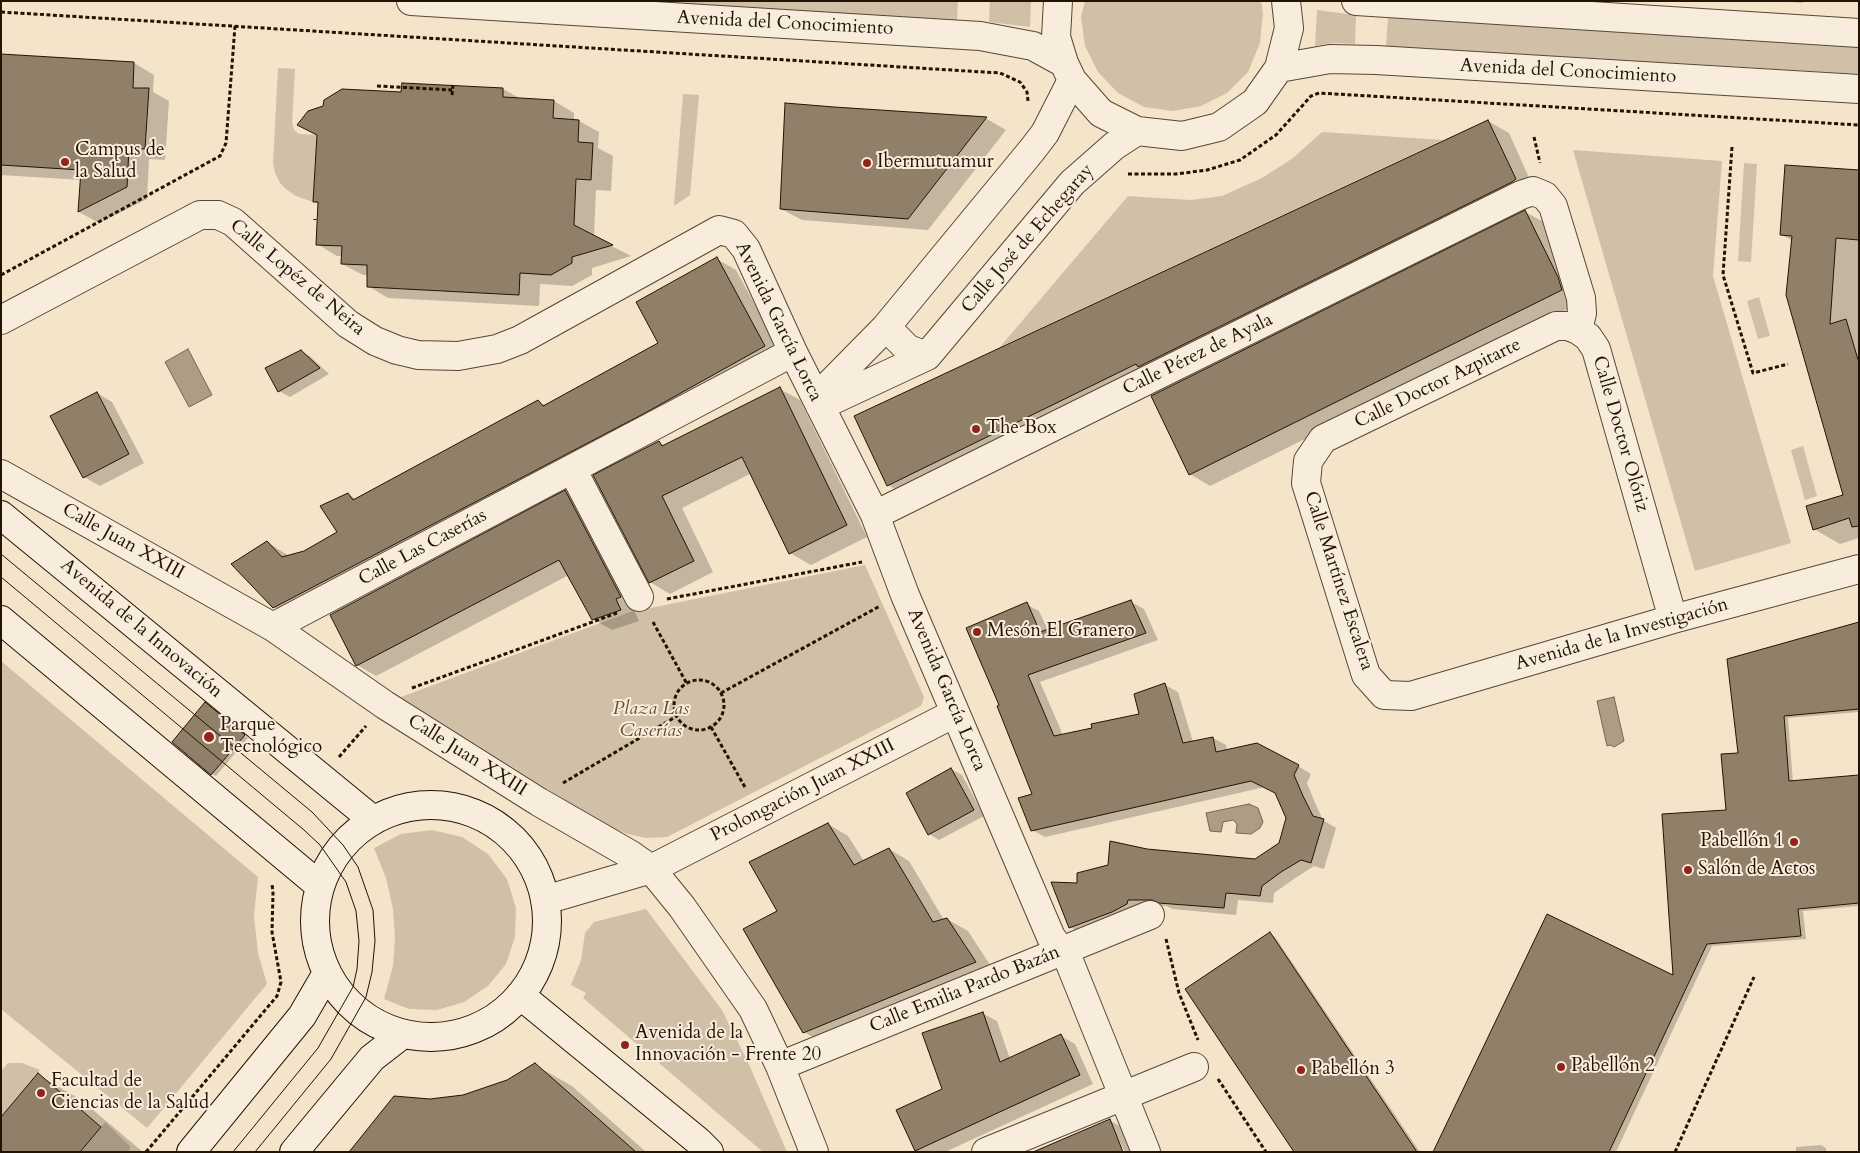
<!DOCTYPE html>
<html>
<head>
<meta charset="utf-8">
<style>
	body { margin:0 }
	#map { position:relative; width:1860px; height:1153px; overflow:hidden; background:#f4e4c9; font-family:Cardo,serif }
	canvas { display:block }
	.frame { position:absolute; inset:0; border:2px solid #231303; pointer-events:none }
</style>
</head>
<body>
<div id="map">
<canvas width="1860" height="1153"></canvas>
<div class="frame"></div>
</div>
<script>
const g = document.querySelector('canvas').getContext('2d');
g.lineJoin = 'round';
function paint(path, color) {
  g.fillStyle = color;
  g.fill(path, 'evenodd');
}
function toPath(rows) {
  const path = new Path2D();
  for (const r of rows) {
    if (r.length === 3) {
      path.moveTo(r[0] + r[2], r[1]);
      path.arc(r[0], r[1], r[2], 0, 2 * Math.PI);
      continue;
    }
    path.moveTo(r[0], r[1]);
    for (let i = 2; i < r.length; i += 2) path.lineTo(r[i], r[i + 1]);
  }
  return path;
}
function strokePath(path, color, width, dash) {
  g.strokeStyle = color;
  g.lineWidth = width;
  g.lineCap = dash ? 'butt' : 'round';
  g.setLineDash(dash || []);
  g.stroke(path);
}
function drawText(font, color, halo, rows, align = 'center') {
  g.font = font + ' Cardo,serif';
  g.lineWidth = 4;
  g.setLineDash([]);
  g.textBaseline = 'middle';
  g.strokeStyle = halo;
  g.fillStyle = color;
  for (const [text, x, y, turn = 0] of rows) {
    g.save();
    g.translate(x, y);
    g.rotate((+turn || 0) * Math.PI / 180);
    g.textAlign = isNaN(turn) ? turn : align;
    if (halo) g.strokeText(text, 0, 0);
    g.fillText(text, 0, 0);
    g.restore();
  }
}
paint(toPath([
	[633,1,958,1,957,20],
	[990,1,1031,1,1030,27,989,22],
	[1085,1,1261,1,1263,13,1260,43,1248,72,1227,93,1201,106,1173,111,1144,107,1118,93,1098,72,1085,46,1081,17],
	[1317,10,1356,15,1355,44,1333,43,1315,46],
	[1388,17,1859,46,1859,74,1386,46],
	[278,68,295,69,292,122,294,130,299,134,317,135,313,202,296,196,287,190,280,183,275,173,273,163],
	[683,94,699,95,690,195,674,206],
	[1322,132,1443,140,1000,347,1128,196,1191,200,1222,196,1262,178,1293,158],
	[1573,150,1722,161,1713,276,1791,543,1695,571],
	[1744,163,1757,164,1751,262,1738,261],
	[1759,297,1770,336,1758,339,1747,301],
	[1803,446,1817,496,1805,500,1791,450],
	[865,565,924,697,921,706,667,837,646,838,628,834,605,825,401,697,630,612],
	[1,661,258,877,254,916,258,953,267,984,147,1128,1,1009],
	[432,830,462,837,488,854,507,879,516,908,515,937,506,964,488,986,464,1002,437,1010,409,1009,384,999,393,966,395,938,393,909,386,878,374,848,401,834],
	[646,909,722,1010,747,1060,787,1152,763,1152,583,998,586,993,571,985,581,960,585,933,594,922],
	[8,1063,22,1063,40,1070,1,1117,1,1071],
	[105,1122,131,1147,128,1152,80,1152]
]), '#d0c0a7');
const water = toPath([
	[188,349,212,395,189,407,165,362,188,349],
	[1614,697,1624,741,1614,747,1611,745,1607,746,1597,701,1614,697],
	[1249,804,1258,808,1263,822,1260,828,1251,834,1236,833,1237,824,1233,820,1223,822,1221,832,1210,831,1206,813,1249,804]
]);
paint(water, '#ad9d86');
strokePath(water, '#766652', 1);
paint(toPath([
	[1776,1,1803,1,1803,3],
	[1,55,134,63,154,75,153,92,169,101,165,160,149,159,147,199,99,223,79,212,82,180,1,175],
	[503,89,521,99,554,101,574,113,574,120,579,121,599,132,598,148,613,156,611,191,596,190,594,237,631,256,592,268,592,275,572,286,540,284,539,306,388,298,368,286,368,275,363,275,342,264,343,256,337,256,317,244,319,204,314,201,318,136,299,125,402,93],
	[786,105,987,119,1006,130,928,230,802,220,781,209],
	[1488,121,1509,133,1535,191,908,497,888,485],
	[1859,171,1859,538,1840,544,1814,529,1844,496,1793,241,1782,235],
	[1525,212,1546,223,1582,302,1210,486,1190,474],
	[717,259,736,270,784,358,293,618,274,607,267,542,289,556,305,552,339,532,348,494,356,499,538,401,546,406,660,344],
	[301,351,311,357,329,374,290,397,279,391],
	[780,389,800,400,867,537,811,565,790,553,752,473,682,508,713,572,670,594,650,582,659,442,665,446],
	[97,393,112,402,144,463,100,486,84,477,52,417],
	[565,491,584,502,639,607,634,610,639,621,612,630,593,619,569,575,376,676,357,665],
	[1131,602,1144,609,1158,640,1040,682,1063,735,1140,715,1165,685,1178,692,1193,742,1213,738,1226,745,1227,751,1298,766,1311,774,1307,783,1316,805,1323,820,1336,828,1324,869,1314,866,1294,879,1274,893,1273,903,1238,900,1236,915,1173,909,1166,906,1140,906,1083,934,1070,927,1079,885,1109,866,1146,850,1256,860,1280,844,1288,818,1276,793,1265,787,1045,837,1032,830,1034,795,1000,705,1026,604,1039,611,1048,630],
	[1859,623,1859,712,1788,718,1793,782,1859,776,1859,906,1803,911,1806,939,1712,946,1616,1152,1434,1152,1675,977,1727,811,1740,754],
	[210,707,248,738,216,776,212,774],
	[951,769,962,775,984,816,939,840,929,834],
	[828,824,848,836,864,861,889,849,909,861,944,920,947,919,968,931,996,974,825,1044,804,1032,779,912],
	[1270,934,1275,937,1420,1152,1296,1152],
	[982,1013,997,1021,1010,1059,1061,1036,1075,1044,1093,1084,945,1152,918,1152,916,1150],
	[535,1065,572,1086,646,1152,350,1152,430,1100,463,1096,507,1081],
	[38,1075,80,1099,143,1152,1,1152],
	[1109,1120,1130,1132,1138,1152,1125,1152],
	[1821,1145,1826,1148,1826,1152,1796,1152,1796,1147]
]), '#0003');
const building = toPath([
	[1,54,134,62,133,88,149,88,145,149,129,148,127,187,78,212,81,170,1,165,1,54],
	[402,83,503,88,503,97,554,100,553,118,579,120,578,142,593,143,591,180,576,179,574,225,613,245,572,257,572,263,551,275,520,273,519,295,367,287,367,265,341,264,342,246,316,245,318,202,313,202,317,135,297,125,308,111,323,106,324,100,342,89,401,92,402,83],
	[785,103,834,107,987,117,908,219,780,209,785,103],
	[1488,120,1516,179,1512,182,1138,367,1136,364,887,486,854,416,1488,120],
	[1785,165,1859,170,1859,240,1836,238,1830,324,1846,319,1859,363,1859,526,1852,527,1849,518,1813,530,1806,506,1843,495,1786,295,1792,236,1780,235,1785,165],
	[1525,210,1558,277,1562,290,1189,475,1151,396,1525,210],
	[717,257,765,346,645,413,273,608,231,564,267,541,282,557,304,551,337,532,320,506,348,493,353,500,538,400,543,406,658,343,636,302,717,257],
	[301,350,320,368,278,392,265,368,301,350],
	[780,387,847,525,789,554,742,457,662,496,694,561,649,583,593,475,659,441,662,446,780,387],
	[97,392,129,454,83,478,50,416,97,392],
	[565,490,621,597,616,599,621,610,592,620,559,560,356,666,330,615,565,490],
	[1131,600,1146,633,1028,675,1054,736,1092,728,1091,724,1139,714,1134,694,1165,683,1183,743,1213,737,1216,752,1257,743,1299,765,1294,775,1303,796,1313,816,1324,819,1311,863,1301,860,1281,872,1262,886,1260,896,1226,893,1224,908,1159,903,1152,900,1128,900,1127,904,1112,912,1069,928,1051,882,1077,883,1077,873,1108,865,1110,841,1147,849,1255,859,1279,843,1286,818,1275,793,1251,781,1031,831,1018,798,1032,794,997,706,999,705,966,628,1027,602,1040,632,1131,600],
	[1859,622,1859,709,1784,716,1789,781,1859,775,1859,903,1798,909,1801,936,1707,944,1609,1152,1433,1152,1547,914,1673,975,1662,814,1726,810,1721,754,1738,753,1727,659,1859,622],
	[205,702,245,735,211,775,172,742,205,702],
	[951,768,974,810,928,835,906,793,951,768],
	[828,823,854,865,889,848,933,922,947,918,976,962,803,1033,743,929,777,911,749,862,828,823],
	[1270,932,1417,1152,1294,1152,1185,989,1270,932],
	[983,1012,1000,1062,1061,1034,1080,1075,915,1151,896,1110,942,1089,922,1033,983,1012],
	[535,1063,636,1152,349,1152,394,1096,430,1099,463,1095,507,1080,535,1063],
	[38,1073,101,1127,80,1152,1,1152,1,1117,38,1073],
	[1110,1119,1123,1152,1033,1152,1110,1119]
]);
paint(building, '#90806a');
strokePath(building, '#231303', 1);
const minor = toPath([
	[411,1,980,36,1033,46,1064,63],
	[1058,1,1056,37,1064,63,1072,80,1101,113,1137,131,1182,136,1219,127,1255,102,1279,68,1289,28,1286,1],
	[1356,1,1859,33],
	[1279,68,1330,59,1376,60,1859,89],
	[1,320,200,215,218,215,233,222,348,324,375,341,397,350,418,355,458,356,497,349,520,340,719,230,734,234,746,249,793,352,875,515,905,595,1051,937,1069,961,1146,1152],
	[886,327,908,349,927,356],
	[816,398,886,327,1032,150,1045,133,1072,80],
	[820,406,927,356,1072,183,1114,146,1137,131],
	[572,469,639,597],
	[1,474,273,627,385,705,539,802,631,855,651,869,682,907,753,1009,780,1066,814,1152],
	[875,515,1521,195,1533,191,1545,196,1553,206,1581,298,1582,313,1578,330],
	[1673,619,1596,349,1588,337,1578,330,1568,326,1556,326,1323,439,1308,461,1306,483,1366,675,1384,695,1411,696,1673,619,1859,569],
	[273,627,793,352],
	[545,900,651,869,955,713],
	[780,1066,1150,915],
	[986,1152,1194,1067]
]);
const secondary = toPath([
	[1,515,373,820],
	[1,620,320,886],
	[431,921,116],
	[520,995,698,1141,709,1152],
	[191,1152,302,1016,327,973],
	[294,1152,372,1058,403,1034]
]);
strokePath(minor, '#574734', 30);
strokePath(secondary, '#231303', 30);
strokePath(toPath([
	[1,12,1000,73,1020,82,1027,92,1028,101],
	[377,86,452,90],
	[452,95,453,85],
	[1534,137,1540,163],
	[1732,147,1723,275,1753,373,1788,364],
	[1128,174,1176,174,1207,170,1240,160,1276,135,1311,96,1319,93,1859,125],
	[315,220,315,219],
	[1,275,220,156,226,143,235,26],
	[667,599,862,562],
	[653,622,687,684],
	[699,705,25],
	[412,688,617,613],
	[721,693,880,606],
	[711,727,746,789],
	[339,757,366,726],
	[563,783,677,716],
	[1166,939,1179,993,1198,1040],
	[1218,1079,1266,1152],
	[146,1152,277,996,281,982,272,932,273,893,272,884],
	[1675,1152,1754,977]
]), '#231303', 3, [4, 2.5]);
strokePath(minor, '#f8eddc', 28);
strokePath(secondary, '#f8eddc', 28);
strokePath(toPath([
	[1,554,312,812,343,845,358,867,373,910,375,941,372,972,366,997,331,1059,255,1152],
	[1,577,304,830,320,845,346,882,356,911,359,941,357,969,353,987,318,1048,233,1152]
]), '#231303', 1);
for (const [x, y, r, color] of [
	[65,162,5,"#8f2418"],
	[867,163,5,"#8f2418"],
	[976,429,5,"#8f2418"],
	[977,632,5,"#8f2418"],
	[209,737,6,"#8f2418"],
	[1794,842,5,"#8f2418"],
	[1688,870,5,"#8f2418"],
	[625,1045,5,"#8f2418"],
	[1561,1067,5,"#8f2418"],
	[1301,1070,5,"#8f2418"],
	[41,1093,5,"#8f2418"]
]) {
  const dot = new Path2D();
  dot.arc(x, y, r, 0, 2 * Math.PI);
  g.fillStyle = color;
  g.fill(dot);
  strokePath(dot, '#f8eddc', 2);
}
drawText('19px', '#231303', '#f8eddc', [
	["Avenida del Conocimiento",785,24,3],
	["Avenida del Conocimiento",1568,72,3],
	["Calle José de Echegaray",1028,239,-49],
	["Calle Lopéz de Neira",297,278,40],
	["Avenida García Lorca",778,322,64],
	["Calle Pérez de Ayala",1198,355,-26],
	["Calle Doctor Azpitarte",1438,384,-26],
	["Calle Doctor Olóriz",1620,434,74],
	["Calle Juan XXIII",123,542,29],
	["Calle Las Caserías",423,548,-28],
	["Calle Martínez Escalera",1338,581,72],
	["Avenida de la Innovación",141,629,40],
	["Avenida de la Investigación",1622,635,-16],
	["Avenida García Lorca",946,690,67],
	["Calle Juan XXIII",467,756,32],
	["Prolongación Juan XXIII",803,791,-27],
	["Calle Emilia Pardo Bazán",965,990,-22]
]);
drawText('19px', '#231303', '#f8eddc', [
	["Campus de",75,151],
	["la Salud",75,173],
	["Ibermutuamur",877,163],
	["The Box",986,429],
	["Mesón El Granero",987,632],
	["Parque",220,726],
	["Tecnológico",220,748],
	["Pabellón 1",1784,842,"right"],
	["Salón de Actos",1698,870],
	["Avenida de la",635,1034],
	["Innovación - Frente 20",635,1056],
	["Pabellón 2",1571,1067],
	["Pabellón 3",1311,1070],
	["Facultad de",51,1082],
	["Ciencias de la Salud",51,1104]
], 'left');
drawText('italic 19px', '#60503c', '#f8eddc', [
	["Plaza Las",651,710],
	["Caserías",651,732]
]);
</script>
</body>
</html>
